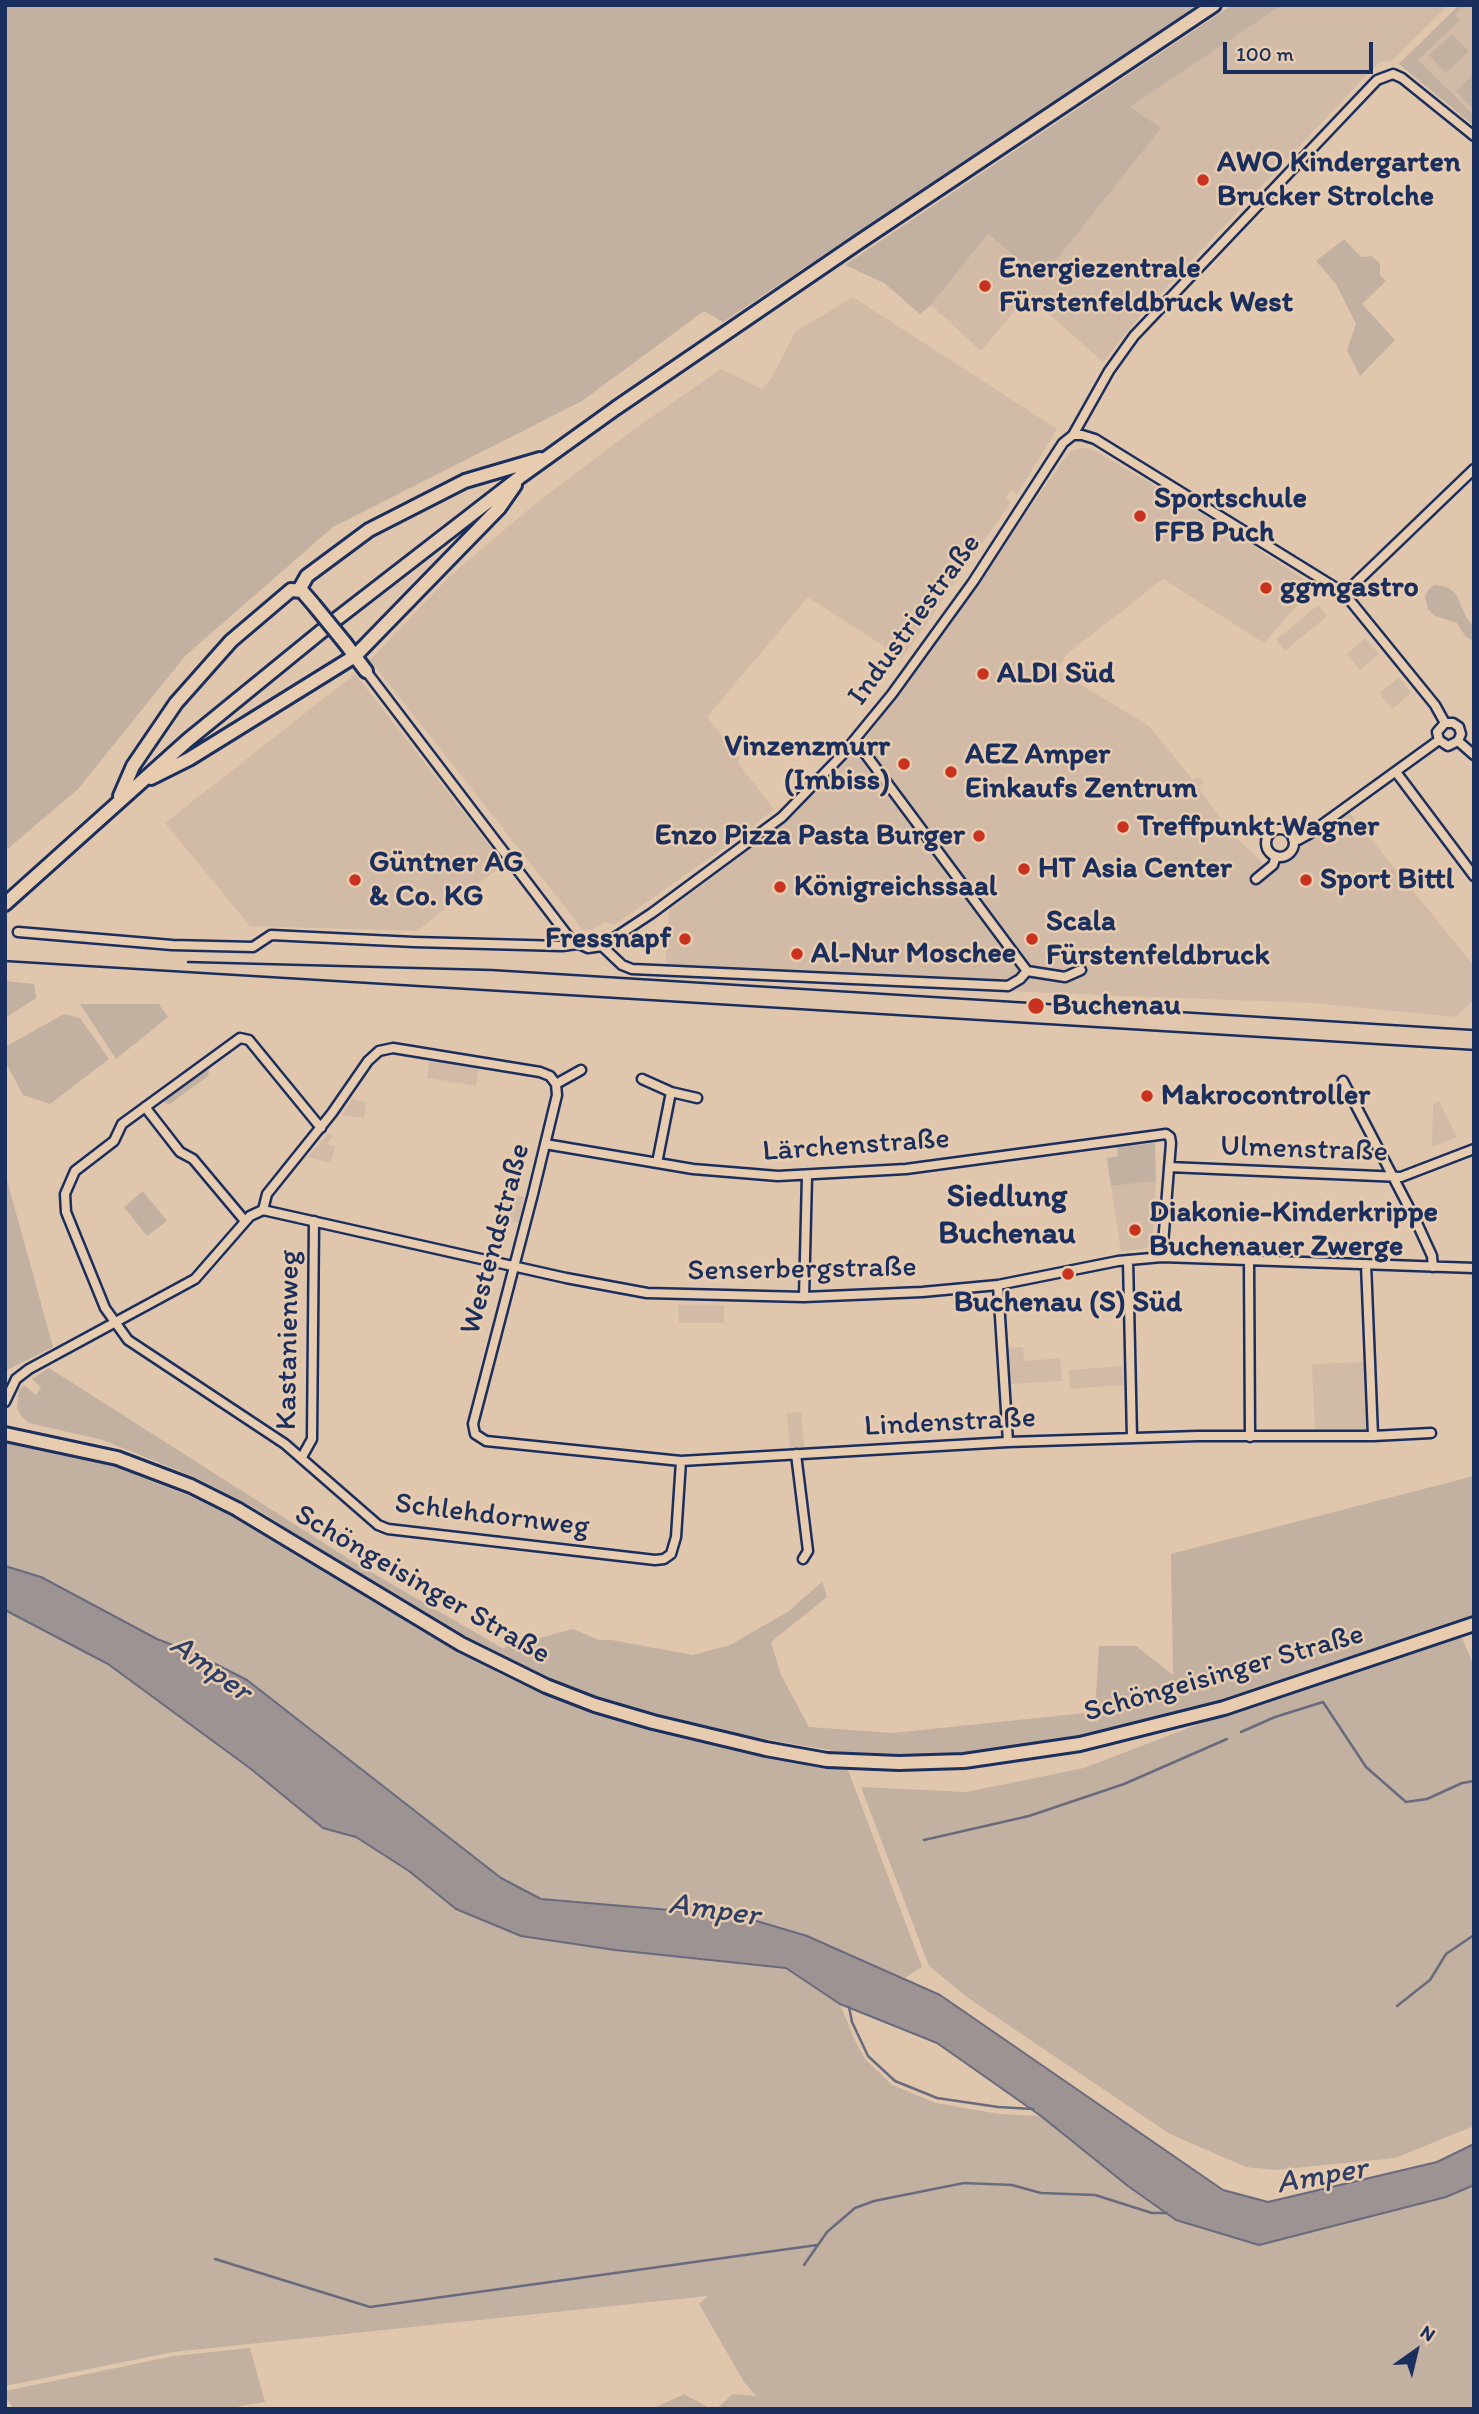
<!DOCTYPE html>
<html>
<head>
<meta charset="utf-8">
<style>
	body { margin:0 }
	#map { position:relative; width:1479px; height:2414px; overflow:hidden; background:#e0c6ac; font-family:Itim,sans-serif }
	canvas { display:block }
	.frame { position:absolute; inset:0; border:7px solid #1b2f5e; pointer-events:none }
	.north { position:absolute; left:1381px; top:2316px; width:70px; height:70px; -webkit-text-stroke:5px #e8ccaf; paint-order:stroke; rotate:34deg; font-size:19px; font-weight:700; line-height:28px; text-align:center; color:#1b2f5e }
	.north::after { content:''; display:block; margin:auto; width:24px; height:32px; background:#1b2f5e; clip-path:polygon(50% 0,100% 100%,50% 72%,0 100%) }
	.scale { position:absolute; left:1223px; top:42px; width:150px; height:32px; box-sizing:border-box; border:4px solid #1b2f5e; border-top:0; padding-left:9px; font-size:21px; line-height:24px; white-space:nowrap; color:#1b2f5e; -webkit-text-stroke:5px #e8ccaf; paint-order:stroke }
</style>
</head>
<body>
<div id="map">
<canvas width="1479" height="2414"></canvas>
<div class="frame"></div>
<div class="north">N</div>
<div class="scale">100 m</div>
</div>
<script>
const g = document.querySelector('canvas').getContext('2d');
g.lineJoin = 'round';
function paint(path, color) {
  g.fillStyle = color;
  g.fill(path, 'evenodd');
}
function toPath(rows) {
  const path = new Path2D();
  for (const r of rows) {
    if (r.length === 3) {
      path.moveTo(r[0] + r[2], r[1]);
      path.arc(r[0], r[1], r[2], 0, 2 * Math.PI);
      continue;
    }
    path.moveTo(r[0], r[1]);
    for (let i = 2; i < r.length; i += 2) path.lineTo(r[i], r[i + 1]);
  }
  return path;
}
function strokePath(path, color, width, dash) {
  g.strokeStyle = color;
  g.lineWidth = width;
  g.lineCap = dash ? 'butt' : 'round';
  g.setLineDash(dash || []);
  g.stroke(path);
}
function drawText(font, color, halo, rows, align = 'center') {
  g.font = font + ' Itim,sans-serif';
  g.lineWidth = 5;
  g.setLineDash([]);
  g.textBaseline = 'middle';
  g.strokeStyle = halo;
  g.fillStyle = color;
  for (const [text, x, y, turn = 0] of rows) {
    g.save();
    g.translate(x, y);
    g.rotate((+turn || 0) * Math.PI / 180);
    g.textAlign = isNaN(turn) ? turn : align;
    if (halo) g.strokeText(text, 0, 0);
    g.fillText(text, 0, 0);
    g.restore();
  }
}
paint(toPath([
	[1282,5,1448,5,1393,60,1378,63,1143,312,1103,362,1028,295,981,351,931,305,988,234,1040,279,1161,128,1129,108],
	[1465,5,1474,5,1474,115,1418,60,1460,20,1456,14],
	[853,297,1057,429,1017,494,1011,490,1006,498,1011,502,902,658,808,597,707,717,740,758,737,762,774,809,745,833,614,925,605,922,593,929,583,930,370,660,449,577,536,503,626,435,721,369,762,389,771,379,795,332],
	[1081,448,1092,449,1219,524,1314,586,1264,643,1163,579,1067,654,1057,670,1149,726,1193,780,1200,777,1203,782,1198,787,1226,826,1234,823,1236,828,1231,833,1257,857,1264,867,1265,873,1349,812,1474,966,1474,1000,1455,1017,1311,1003,1049,993,665,973,669,910,782,825,864,742,1063,461,1071,451],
	[1318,605,1327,616,1285,651,1276,640],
	[1365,638,1379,654,1360,670,1347,654],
	[355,674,504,864,417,931,250,926,165,823],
	[1399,677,1411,693,1392,709,1379,693],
	[430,1059,479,1067,476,1086,427,1078],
	[352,1099,367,1102,364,1118,342,1115],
	[1439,1101,1457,1137,1432,1147,1433,1104],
	[329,1133,333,1136,327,1144,335,1146,331,1163,307,1157],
	[1156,1181,1152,1247,1121,1252,1111,1186],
	[508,1194,524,1197,519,1223,503,1220],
	[678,1305,724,1305,724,1323,679,1323],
	[1023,1347,1024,1361,1060,1358,1062,1381,1009,1384,1007,1348],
	[1364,1362,1366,1430,1315,1431,1312,1364],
	[1122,1366,1124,1385,1070,1389,1069,1370],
	[801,1412,804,1447,790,1448,787,1413]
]), '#d1bba6');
paint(toPath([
	[5,5,1198,5,723,322,704,311,582,401,333,527,185,656,78,789,5,851],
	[1232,5,1282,5,1130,107,1161,128,1041,279,988,234,931,305,920,314,884,283,845,265],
	[1459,5,1465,5,1456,14,1460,20,1418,60,1474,115,1474,126,1399,64],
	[1452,34,1469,51,1446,73,1429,55],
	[1474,73,1474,110,1456,91],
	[1344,239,1361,257,1371,256,1380,263,1380,275,1386,281,1362,304,1395,340,1360,376,1347,350,1356,324,1336,284,1316,261],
	[1434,585,1447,587,1456,594,1466,617,1474,627,1474,645,1473,641,1466,637,1457,623,1435,616,1428,609,1425,597,1428,590],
	[5,981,34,984,36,998,5,1018],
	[80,1004,159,1004,168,1017,116,1059],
	[64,1014,80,1018,109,1059,50,1104,23,1095,5,1061,5,1047],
	[204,1068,209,1070,208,1076,170,1104,165,1103,163,1098],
	[1155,1143,1156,1181,1111,1186,1107,1158,1118,1156,1117,1147],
	[5,1173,53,1347,5,1371],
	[143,1191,167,1221,147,1236,124,1207],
	[49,1368,352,1561,502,1648,573,1629,599,1640,611,1640,693,1655,730,1645,789,1611,822,1582,827,1597,771,1642,781,1675,809,1727,893,1733,1095,1712,1099,1646,1136,1646,1173,1675,1171,1554,1474,1476,1474,1618,1460,1624,1230,1698,1077,1736,961,1755,852,1754,713,1730,598,1699,503,1659,407,1605,255,1508,197,1478,103,1440,29,1423,22,1417,17,1408,19,1390,24,1385,36,1395,41,1387,32,1379],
	[5,1442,97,1460,187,1495,231,1515,498,1673,543,1694,587,1710,707,1744,848,1770,922,1967,905,1978,807,1936,740,1916,541,1899,501,1878,296,1717,194,1653,157,1639,41,1577,5,1566],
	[5,1610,108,1664,251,1769,323,1828,356,1837,409,1871,456,1909,521,1936,615,1950,786,1968,840,2004,856,2043,866,2060,892,2085,936,2103,999,2114,1041,2116,1061,2129,1128,2186,1176,2220,1259,2245,1446,2197,1474,2185,1474,2409,716,2409,733,2394,756,2396,744,2382,699,2304,708,2296,173,2352,5,2386],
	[1461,1636,1474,1666,1474,2126,1395,2158,1274,2170,1246,2167,1170,2134,968,1998,929,1966,861,1787,966,1792,1084,1768,1230,1712],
	[250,2348,265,2402,222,2409,14,2409,5,2396,5,2391,174,2356],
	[684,2394,711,2409,652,2409]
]), '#c2b0a0');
const water = toPath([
	[5,1566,41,1577,157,1639,194,1653,247,1680,501,1878,541,1899,740,1916,807,1936,940,1995,1223,2190,1268,2202,1437,2162,1474,2144,1474,2185,1446,2197,1259,2245,1176,2220,1128,2186,1041,2116,937,2043,840,2004,786,1968,615,1950,521,1936,456,1909,409,1871,356,1837,323,1828,251,1769,108,1664,5,1610,5,1566]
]);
paint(water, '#9c9392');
strokePath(water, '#686b7d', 2);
strokePath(toPath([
	[1241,1732,1275,1717,1323,1702,1366,1767,1406,1802,1427,1799,1462,1783,1474,1781],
	[924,1840,1029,1816,1124,1784,1227,1739],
	[1397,2006,1430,1980,1446,1954,1474,1935],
	[849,2007,852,2022,868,2056,895,2081,937,2098,998,2107,1033,2109],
	[215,2259,370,2307,817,2245],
	[804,2265,827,2232,855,2208,874,2201,964,2183,1012,2185,1041,2193,1095,2195,1152,2213,1167,2213]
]), '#686b7d', 2.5);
const minor = toPath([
	[1073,435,1082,435,1095,439,1336,588,1348,598,1435,705,1445,723],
	[1344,594,1474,469],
	[366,671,571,940,588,948,602,946,652,913,782,817,842,755,892,694,973,582,1063,443,1073,435,1109,371,1134,336,1377,80,1393,74,1402,78,1474,136],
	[1445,723,1453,723,1459,727,1461,734,1458,741],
	[855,740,1027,971,1065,977,1081,970],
	[1439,740,1448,746,1458,741],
	[1439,740,1437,732,1445,723],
	[1458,741,1474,755],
	[1396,772,1474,876],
	[1280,843,14],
	[1293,839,1298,840,1309,834,1439,740],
	[1256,879,1273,865,1276,856],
	[18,932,172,945,253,947,271,935,414,942,562,946,577,944],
	[602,946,622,965,632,969,1008,986,1020,979,1027,971],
	[642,1079,671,1092,657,1163],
	[1343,1081,1416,1221,1432,1256,1433,1267],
	[556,1084,557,1095,533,1194,473,1424,475,1434,486,1441,681,1461,1008,1442,1198,1436,1373,1436,1431,1433],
	[556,1084,581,1070],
	[671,1092,697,1098],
	[145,1107,180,1152,193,1159,245,1221],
	[321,1128,249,1040,240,1038,122,1124,114,1141,75,1171,65,1194,66,1212,105,1308,128,1340,285,1444,378,1525,388,1529,655,1560,664,1559,671,1554,676,1537,681,1461],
	[545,1144,693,1169,778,1176,906,1169,1166,1134,1170,1137,1171,1143,1162,1257],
	[1169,1167,1401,1177,1474,1149],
	[263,1210,267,1194,332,1113,368,1061,379,1051,393,1048,540,1072,550,1076,556,1084],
	[1128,1260,1132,1438],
	[1249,1260,1250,1437],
	[1366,1264,1373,1436],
	[998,1285,1008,1442],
	[804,1297,807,1176],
	[5,1402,16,1379,29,1369,195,1279,250,1216,263,1210,566,1278,647,1293,804,1297,922,1292,998,1285,1118,1261,1162,1257,1474,1268],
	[796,1454,808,1551,803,1559],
	[302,1457,312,1439,314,1221]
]);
const primary = toPath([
	[5,1434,117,1458,191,1486,237,1509,461,1644,546,1686,595,1705,653,1722,766,1749,827,1760,899,1763,964,1761,1080,1744,1224,1708,1474,1624]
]);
const trunk = toPath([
	[299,590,307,576,369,530,465,481,540,459],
	[345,643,366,671],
	[151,778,189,759,355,656,499,508,515,485],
	[120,796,133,766,176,703,231,641,291,590,302,591,314,605],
	[5,904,188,740,334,621,520,477,616,408,859,242,1214,5]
]);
strokePath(minor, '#1b2f5e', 13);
strokePath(primary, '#1b2f5e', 18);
strokePath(trunk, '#1b2f5e', 18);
strokePath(minor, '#e8ccaf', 8);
strokePath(primary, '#e8ccaf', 12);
strokePath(trunk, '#e8ccaf', 12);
strokePath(toPath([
	[5,961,1474,1050],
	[188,962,492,970,1474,1030]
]), '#1b2f5e', 2.5);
const trunkBridge = toPath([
	[314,605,345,643]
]);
strokePath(trunkBridge, '#1b2f5e', 18, []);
strokePath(trunkBridge, '#e8ccaf', 12);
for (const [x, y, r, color] of [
	[1203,180,7,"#c8321e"],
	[985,286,7,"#c8321e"],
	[1140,516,7,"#c8321e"],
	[1266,588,7,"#c8321e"],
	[983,674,7,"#c8321e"],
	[904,764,7,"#c8321e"],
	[951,772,7,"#c8321e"],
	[1123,827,7,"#c8321e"],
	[979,836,7,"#c8321e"],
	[1024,869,7,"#c8321e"],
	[355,880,7,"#c8321e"],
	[1306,880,7,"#c8321e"],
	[780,887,7,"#c8321e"],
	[685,939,7,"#c8321e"],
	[1032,939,7,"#c8321e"],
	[797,954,7,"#c8321e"],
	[1036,1006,9,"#c8321e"],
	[1147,1096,7,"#c8321e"],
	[1135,1230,7,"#c8321e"],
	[1068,1274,7,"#c8321e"]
]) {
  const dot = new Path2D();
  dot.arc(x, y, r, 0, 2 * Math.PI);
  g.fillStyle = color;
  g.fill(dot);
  strokePath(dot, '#e8ccaf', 2.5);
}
drawText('bold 30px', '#1b2f5e', '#e8ccaf', [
	["AWO Kindergarten",1217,163],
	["Brucker Strolche",1217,197],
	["Energiezentrale",999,269],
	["Fürstenfeldbruck West",999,303],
	["Sportschule",1154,499],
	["FFB Puch",1154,533],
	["ggmgastro",1280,588],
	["ALDI Süd",997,674],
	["Vinzenzmurr",890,747,"right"],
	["(Imbiss)",890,781,"right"],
	["AEZ Amper",965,755],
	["Einkaufs Zentrum",965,789],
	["Treffpunkt Wagner",1137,827],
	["Enzo Pizza Pasta Burger",965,836,"right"],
	["Güntner AG",369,863],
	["& Co. KG",369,897],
	["HT Asia Center",1038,869],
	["Sport Bittl",1320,880],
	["Königreichssaal",794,887],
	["Scala",1046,922],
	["Fürstenfeldbruck",1046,956],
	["Fressnapf",671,939,"right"],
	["Al-Nur Moschee",811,954],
	["Buchenau",1052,1006],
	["Makrocontroller",1161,1096],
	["Diakonie-Kinderkrippe",1149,1213],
	["Buchenauer Zwerge",1149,1247],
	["Buchenau (S) Süd",1068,1303,"center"]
], 'left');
drawText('30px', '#1b2f5e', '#e8ccaf', [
	["Industriestraße",915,620,-54],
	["Lärchenstraße",856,1146,-4],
	["Ulmenstraße",1304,1150,2],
	["Westendstraße",496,1239,-75],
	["Senserbergstraße",802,1270,-1],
	["Kastanienweg",289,1340,-89],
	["Lindenstraße",950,1423,-3],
	["Schlehdornweg",492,1516,7],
	["Schöngeisinger Straße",422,1585,30],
	["Schöngeisinger Straße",1224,1674,-16]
]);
drawText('bold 32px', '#1b2f5e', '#e8ccaf', [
	["Siedlung",1007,1198],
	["Buchenau",1007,1235]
]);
drawText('italic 32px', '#2e3e66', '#e8ccaf', [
	["Amper",210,1669,36],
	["Amper",714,1911,8],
	["Amper",1322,2177,-10]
]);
</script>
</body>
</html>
